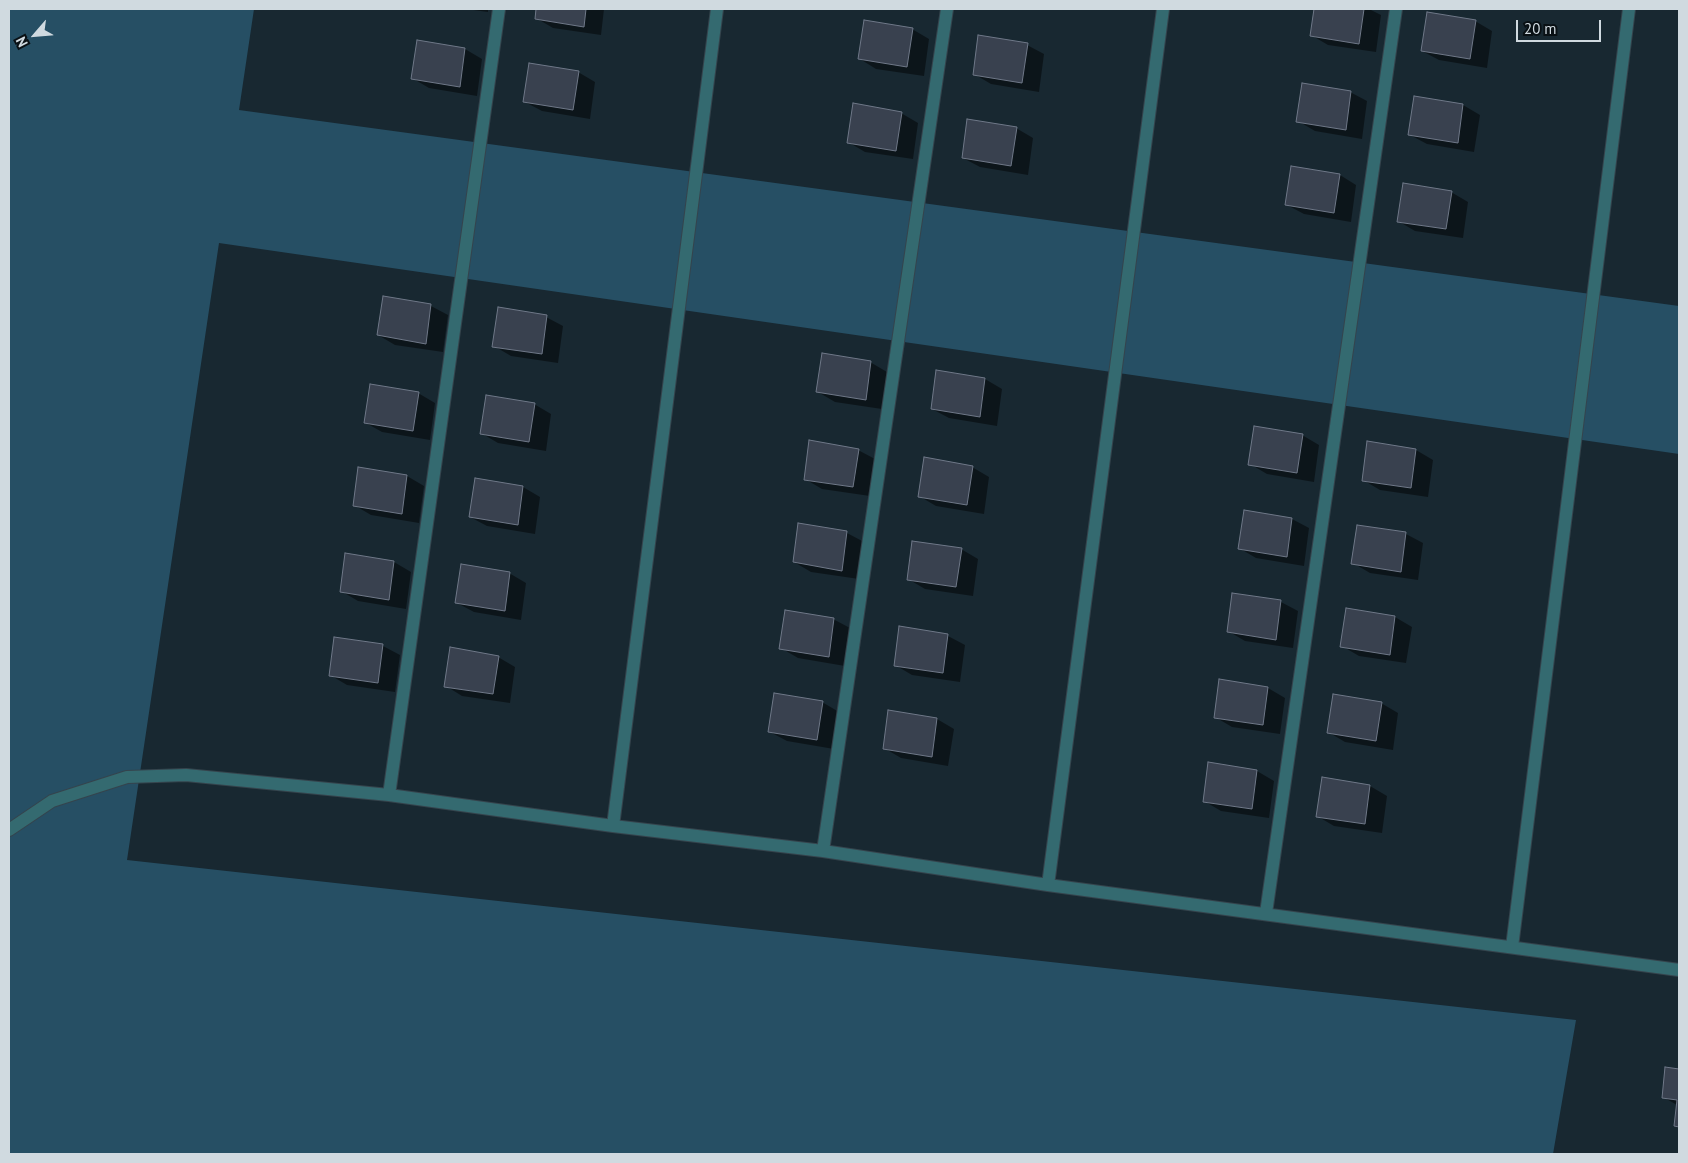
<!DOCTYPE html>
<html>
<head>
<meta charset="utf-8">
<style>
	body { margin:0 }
	#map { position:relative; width:1688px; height:1163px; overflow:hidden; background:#182831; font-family:"PT Sans",sans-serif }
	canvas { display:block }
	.frame { position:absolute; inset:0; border:10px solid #d0dae0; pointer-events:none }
	.north { position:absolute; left:10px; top:10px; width:50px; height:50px; -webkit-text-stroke:4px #091014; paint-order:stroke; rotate:243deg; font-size:14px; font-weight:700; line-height:20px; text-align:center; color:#d0dae0 }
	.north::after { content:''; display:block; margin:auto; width:18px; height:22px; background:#d0dae0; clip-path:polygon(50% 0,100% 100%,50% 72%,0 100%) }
	.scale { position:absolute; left:1516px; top:20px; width:85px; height:22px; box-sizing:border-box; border:2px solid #d0dae0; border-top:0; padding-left:6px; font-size:15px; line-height:18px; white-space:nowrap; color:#d0dae0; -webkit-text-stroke:4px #091014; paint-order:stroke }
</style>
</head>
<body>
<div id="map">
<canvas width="1688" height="1163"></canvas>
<div class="frame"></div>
<div class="north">N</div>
<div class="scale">20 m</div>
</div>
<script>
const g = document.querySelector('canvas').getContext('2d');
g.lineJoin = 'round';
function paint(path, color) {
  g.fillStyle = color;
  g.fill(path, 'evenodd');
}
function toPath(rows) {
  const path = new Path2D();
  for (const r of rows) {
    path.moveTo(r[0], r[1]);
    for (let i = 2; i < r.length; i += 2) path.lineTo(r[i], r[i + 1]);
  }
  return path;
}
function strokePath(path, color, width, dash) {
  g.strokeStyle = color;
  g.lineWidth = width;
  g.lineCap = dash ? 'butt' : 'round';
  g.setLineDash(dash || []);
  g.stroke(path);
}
paint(toPath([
	[9,9,254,9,239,110,1679,306,1679,454,219,243,127,860,1576,1020,1553,1154,9,1154]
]), '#264f64');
paint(toPath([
	[466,9,488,9,488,12],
	[537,9,604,9,601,35,553,28,536,18],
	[1315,9,1369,9,1381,15,1376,52,1328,45,1311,35],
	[1475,21,1492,31,1487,68,1439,60,1422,51],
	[912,29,929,39,924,76,876,69,860,59],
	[1027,45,1044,54,1039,92,991,84,974,74],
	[465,49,482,59,477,96,429,88,412,78],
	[578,72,595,82,590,119,542,111,525,102],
	[1350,92,1367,101,1362,139,1315,131,1298,121],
	[1463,105,1480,115,1474,152,1427,144,1410,135],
	[901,113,918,123,913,159,865,152,848,142],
	[1016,128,1033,138,1028,175,980,167,963,158],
	[1340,175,1356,185,1351,222,1304,214,1287,205],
	[1451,192,1468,202,1463,238,1415,231,1398,221],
	[384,298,431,306,448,315,443,352,395,345,378,335],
	[546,317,563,326,558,363,511,356,494,346],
	[870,362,887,372,882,409,835,402,818,392],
	[985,379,1002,389,997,426,949,418,932,409],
	[418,393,435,403,430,440,382,432,366,423],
	[534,404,551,414,546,451,498,443,481,433],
	[1302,435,1319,445,1314,482,1267,474,1250,464],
	[1368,443,1416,450,1433,460,1428,497,1380,490,1363,480],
	[858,450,875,459,870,496,822,489,805,479],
	[972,467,989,477,984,514,936,506,919,496],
	[360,468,407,476,424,486,419,523,371,515,354,505],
	[476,479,523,487,540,497,535,534,487,526,470,517],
	[1245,511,1292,519,1309,528,1304,566,1256,558,1239,548],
	[799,525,847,533,864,542,859,579,811,572,794,562],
	[1358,526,1406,534,1423,543,1418,580,1370,573,1353,563],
	[961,549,978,559,973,596,925,589,908,579],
	[346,555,394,562,411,572,406,609,358,601,341,591],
	[509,573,526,583,521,620,474,612,457,603],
	[1281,602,1298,611,1293,648,1245,641,1228,631],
	[1395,617,1412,627,1406,663,1359,656,1342,646],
	[833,619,850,628,845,666,798,658,781,648],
	[948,636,965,645,960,682,912,675,895,665],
	[335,638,383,646,400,655,395,692,347,685,330,675],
	[498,657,515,667,510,703,462,696,446,686],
	[1268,688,1285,698,1280,734,1232,727,1215,717],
	[822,702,839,712,834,749,787,741,770,732],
	[1381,703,1398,713,1393,750,1345,742,1328,732],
	[937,719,954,729,948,766,901,758,884,748],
	[1257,771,1274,781,1269,818,1221,811,1204,801],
	[1323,779,1370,786,1387,796,1382,833,1334,826,1317,816],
	[1666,1068,1679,1070,1679,1128,1675,1126,1677,1105,1663,1097]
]), '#0007');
const building = toPath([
	[536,9,586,9,584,27,535,19,536,9],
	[1314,9,1364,9,1359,44,1310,36,1314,9],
	[1427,12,1476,20,1470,59,1421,51,1427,12],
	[864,20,913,28,907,67,858,59,864,20],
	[978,35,1028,43,1022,83,973,75,978,35],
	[417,40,465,48,460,87,411,79,417,40],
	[529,63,579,71,573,110,523,102,529,63],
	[1302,83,1351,91,1346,130,1296,122,1302,83],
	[1414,96,1463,104,1458,143,1408,135,1414,96],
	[853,103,902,112,896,151,847,143,853,103],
	[967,119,1017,127,1011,166,962,158,967,119],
	[1291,166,1340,174,1334,213,1285,205,1291,166],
	[1403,183,1452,191,1446,229,1397,222,1403,183],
	[383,296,431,304,426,344,377,335,383,296],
	[498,307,547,315,542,354,492,347,498,307],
	[822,353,871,361,866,400,816,392,822,353],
	[936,370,985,378,980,417,931,409,936,370],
	[370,384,419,392,413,431,364,423,370,384],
	[486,395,535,403,529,442,480,434,486,395],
	[1254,426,1303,434,1297,473,1248,465,1254,426],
	[809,440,859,449,853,487,804,480,809,440],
	[1367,441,1416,449,1411,488,1362,481,1367,441],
	[924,457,973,466,967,505,918,497,924,457],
	[358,467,407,475,402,514,353,506,358,467],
	[475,478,523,486,518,525,469,517,475,478],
	[1244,510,1292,518,1287,557,1238,549,1244,510],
	[798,523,847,531,842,571,793,562,798,523],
	[1357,525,1406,532,1401,572,1351,564,1357,525],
	[912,541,962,548,956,587,907,580,912,541],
	[345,553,394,561,389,600,340,592,345,553],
	[461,564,510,572,505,611,455,603,461,564],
	[1232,593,1281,600,1276,640,1227,632,1232,593],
	[1346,608,1395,616,1390,655,1340,647,1346,608],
	[785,610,834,618,829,657,779,649,785,610],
	[899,626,948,634,943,673,894,666,899,626],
	[334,637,383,644,378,683,329,676,334,637],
	[450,647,499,656,493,694,444,687,450,647],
	[1219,679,1268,687,1263,725,1214,718,1219,679],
	[774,693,823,701,817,740,768,732,774,693],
	[1333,694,1382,702,1376,741,1327,733,1333,694],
	[888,710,937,718,932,757,883,749,888,710],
	[1208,762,1257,770,1252,809,1203,802,1208,762],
	[1322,777,1370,785,1365,824,1316,817,1322,777],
	[1665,1067,1679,1069,1679,1127,1674,1126,1677,1100,1662,1098,1665,1067]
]);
paint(building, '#39414f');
strokePath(building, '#6f7888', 1);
const street = toPath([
	[389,795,499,9],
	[613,826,717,9],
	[9,830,52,801,127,777,186,775,389,795,613,826,823,851,1048,885,1679,970],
	[823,851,947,9],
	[1048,885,1163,9],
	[1266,913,1396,9],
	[1512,947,1629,9]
]);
strokePath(street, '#35444d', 14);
strokePath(street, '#346a70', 12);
</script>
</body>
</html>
